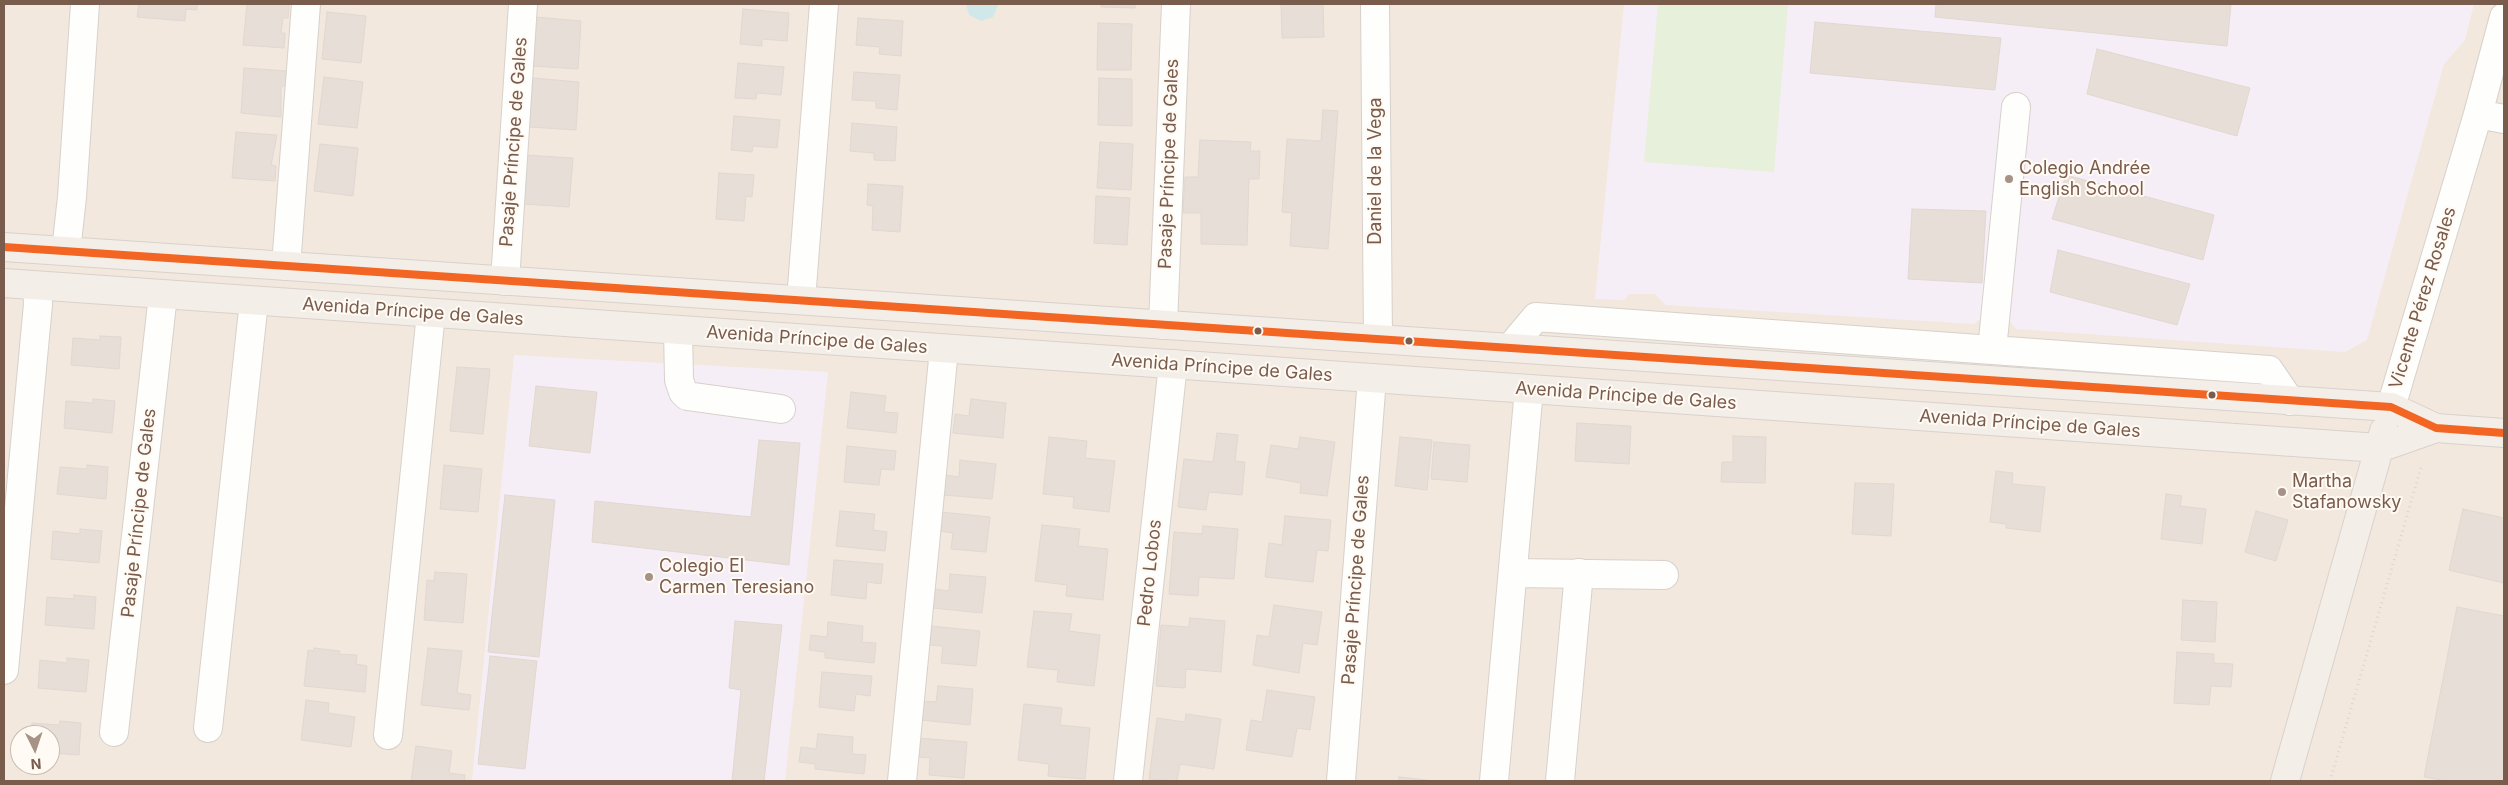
<!DOCTYPE html>
<html>
<head>
<meta charset="utf-8">
<style>
	body { margin:0 }
	#map { position:relative; width:2508px; height:785px; overflow:hidden; background:#f9f5f0; font-family:Inter,sans-serif }
	canvas { display:block }
	.frame { position:absolute; inset:0; border:5px solid #7a5c4d; pointer-events:none }
	.north { position:absolute; left:10px; top:725px; width:50px; height:50px; box-sizing:border-box; background:#fffaf3; border:1px solid #cabbb1; border-radius:50%; rotate:176deg; font-size:14px; font-weight:700; line-height:20px; text-align:center; color:#7a5c4d }
	.north::after { content:''; display:block; margin:auto; width:18px; height:22px; background:#a69286; clip-path:polygon(50% 0,100% 100%,50% 72%,0 100%) }
</style>
</head>
<body>
<div id="map">
<canvas width="2508" height="785"></canvas>
<div class="frame"></div>
<div class="north">N</div>
</div>
<script>
const g = document.querySelector('canvas').getContext('2d');
g.lineJoin = 'round';
function paint(path, color) {
  g.fillStyle = color;
  g.fill(path, 'evenodd');
}
function toPath(rows) {
  const path = new Path2D();
  for (const r of rows) {
    path.moveTo(r[0], r[1]);
    for (let i = 2; i < r.length; i += 2) path.lineTo(r[i], r[i + 1]);
  }
  return path;
}
function strokePath(path, color, width, dash) {
  g.strokeStyle = color;
  g.lineWidth = width;
  g.lineCap = dash ? 'butt' : 'round';
  g.setLineDash(dash || []);
  g.stroke(path);
}
function drawText(font, color, halo, rows, align = 'center') {
  g.font = font + ' Inter,sans-serif';
  g.lineWidth = 4;
  g.setLineDash([]);
  g.textBaseline = 'middle';
  g.strokeStyle = halo;
  g.fillStyle = color;
  for (const [text, x, y, turn = 0] of rows) {
    g.save();
    g.translate(x, y);
    g.rotate((+turn || 0) * Math.PI / 180);
    g.textAlign = isNaN(turn) ? turn : align;
    if (halo) g.strokeText(text, 0, 0);
    g.fillText(text, 0, 0);
    g.restore();
  }
}
paint(toPath([
	[4,4,2504,4,2504,781,4,781],
	[20,735,50,735,50,765,20,765]
]), '#f2e8de');
paint(toPath([
	[1624,4,2474,4,2465,40,2444,64,2367,340,2345,352,2016,329,2008,319,1984,316,1974,324,1666,305,1655,294,1629,294,1625,300,1595,299],
	[514,355,828,372,785,781,472,781]
]), '#f6eef6');
paint(toPath([
	[1658,4,1788,4,1774,172,1644,162]
]), '#e7f0db');
paint(toPath([
	[966,4,998,4,998,6,993,17,981,21,969,15]
]), '#d0e8ea');
const building = toPath([
	[139,4,197,4,197,10,186,9,185,21,137,17,139,4],
	[247,4,289,4,288,18,283,18,281,33,285,33,284,48,243,45,247,4],
	[1101,4,1135,4,1135,8,1101,7,1101,4],
	[1281,4,1323,4,1324,37,1282,38,1281,4],
	[1936,4,2231,4,2227,46,1935,17,1936,4],
	[743,9,789,13,787,41,762,39,762,46,740,44,743,9],
	[327,12,366,16,361,63,322,59,327,12],
	[535,17,581,21,578,69,531,66,535,17],
	[858,18,903,21,901,56,879,54,880,47,856,45,858,18],
	[1815,22,2001,38,1995,90,1810,73,1815,22],
	[1098,23,1132,24,1131,70,1097,70,1098,23],
	[2097,49,2250,88,2237,136,2087,94,2097,49],
	[738,63,784,67,781,95,757,93,756,99,735,98,738,63],
	[244,68,287,71,286,86,281,86,281,117,241,113,244,68],
	[854,72,900,75,897,110,876,108,876,101,852,100,854,72],
	[324,77,363,82,357,128,318,124,324,77],
	[533,78,579,82,576,130,529,127,533,78],
	[1099,78,1132,79,1132,126,1098,125,1099,78],
	[1323,110,1338,111,1328,249,1290,246,1292,213,1282,212,1287,139,1321,141,1323,110],
	[734,116,780,120,777,148,753,146,752,152,731,150,734,116],
	[852,123,897,127,895,161,874,160,874,153,850,151,852,123],
	[236,132,277,135,271,165,276,166,275,181,232,178,236,132],
	[1200,140,1251,142,1250,151,1260,151,1259,179,1249,179,1247,245,1201,244,1201,213,1183,213,1185,177,1198,177,1200,140],
	[1100,142,1133,144,1131,190,1097,188,1100,142],
	[320,144,358,148,353,196,314,191,320,144],
	[526,155,573,158,569,207,523,204,526,155],
	[719,173,754,175,752,197,746,196,744,221,716,219,719,173],
	[2066,175,2214,215,2203,260,2052,219,2066,175],
	[868,184,903,186,900,232,872,230,873,206,867,205,868,184],
	[1096,196,1130,198,1127,245,1094,243,1096,196],
	[1912,209,1986,211,1982,283,1908,279,1912,209],
	[2058,250,2190,284,2177,325,2050,292,2058,250],
	[100,336,121,337,119,369,71,365,73,338,100,340,100,336],
	[457,367,490,369,483,434,450,431,457,367],
	[536,386,597,392,590,453,529,446,536,386],
	[851,392,886,396,884,412,898,413,896,433,847,428,851,392],
	[93,399,115,401,112,433,64,428,66,401,93,403,93,399],
	[971,399,1006,403,1003,438,953,433,955,414,969,416,971,399],
	[1577,423,1631,426,1629,464,1575,461,1577,423],
	[1217,433,1238,435,1235,461,1245,462,1242,495,1209,492,1206,510,1178,507,1184,459,1213,462,1217,433],
	[1733,436,1766,437,1765,483,1721,482,1722,462,1733,462,1733,436],
	[1049,437,1087,441,1085,458,1115,461,1109,512,1073,508,1074,497,1043,494,1049,437],
	[1300,437,1335,442,1327,496,1300,493,1301,483,1266,477,1271,445,1298,449,1300,437],
	[1400,437,1432,440,1427,490,1395,486,1400,437],
	[759,440,800,443,789,565,592,542,595,501,751,517,759,440],
	[1434,442,1470,445,1467,482,1431,479,1434,442],
	[847,446,896,451,894,470,881,469,879,485,844,482,847,446],
	[960,460,996,464,992,499,943,495,945,475,959,477,960,460],
	[87,465,108,467,106,499,57,494,60,467,87,469,87,465],
	[444,465,482,469,478,512,440,509,444,465],
	[1996,471,2013,473,2012,484,2045,487,2040,532,2006,528,2006,524,1990,522,1996,471],
	[1855,483,1894,484,1891,536,1852,534,1855,483],
	[2166,494,2182,496,2180,506,2206,509,2202,544,2161,539,2166,494],
	[505,495,555,500,539,657,488,652,505,495],
	[2463,509,2504,518,2504,583,2449,570,2463,509],
	[840,511,875,514,873,530,887,532,885,551,836,546,840,511],
	[2256,511,2288,520,2276,561,2245,552,2256,511],
	[941,512,990,517,986,552,951,549,953,533,939,531,941,512],
	[1285,516,1331,520,1328,551,1317,550,1313,582,1265,577,1269,543,1282,545,1285,516],
	[1042,525,1080,529,1078,546,1108,549,1103,600,1066,596,1067,585,1035,581,1042,525],
	[1203,526,1238,529,1234,579,1199,577,1198,596,1169,594,1174,532,1202,534,1203,526],
	[80,529,102,531,99,563,51,559,53,531,80,534,80,529],
	[834,560,883,564,881,584,867,582,866,599,831,595,834,560],
	[435,572,467,574,463,623,424,620,427,580,434,581,435,572],
	[950,574,986,577,982,613,933,608,935,589,949,591,950,574],
	[74,595,96,597,94,629,45,625,47,597,74,599,74,595],
	[2183,600,2217,602,2215,642,2181,640,2183,600],
	[1274,605,1322,612,1317,645,1303,643,1299,673,1253,665,1257,635,1269,637,1274,605],
	[2457,607,2504,616,2504,781,2447,781,2424,777,2457,607],
	[1034,611,1072,614,1069,631,1100,635,1094,686,1057,682,1058,670,1027,667,1034,611],
	[1190,618,1225,621,1221,672,1186,669,1185,688,1156,686,1161,625,1189,627,1190,618],
	[735,621,782,625,764,781,732,781,741,690,729,688,735,621],
	[828,622,863,626,862,642,876,643,874,663,825,658,825,652,809,650,811,635,827,637,828,622],
	[931,626,980,631,976,666,941,663,943,646,929,645,931,626],
	[314,648,340,651,339,654,357,655,356,664,367,666,365,692,304,686,308,650,314,651,314,648],
	[428,648,462,651,457,693,471,695,469,710,421,705,428,648],
	[2177,652,2214,654,2214,663,2233,664,2231,687,2211,686,2209,705,2174,703,2177,652],
	[490,656,537,661,525,769,478,764,490,656],
	[67,658,89,660,86,692,38,688,40,660,67,663,67,658],
	[822,672,872,676,870,696,856,694,854,711,819,707,822,672],
	[938,686,973,689,970,725,921,720,922,701,936,702,938,686],
	[1267,690,1315,697,1310,730,1297,728,1292,757,1246,750,1251,720,1262,722,1267,690],
	[306,700,329,703,328,713,355,717,351,747,301,740,306,700],
	[1024,704,1062,708,1060,725,1090,728,1085,779,1048,776,1049,764,1018,760,1024,704],
	[1186,714,1221,719,1214,769,1180,764,1177,781,1149,779,1157,718,1185,722,1186,714],
	[60,721,81,723,79,755,50,753,50,735,31,735,32,723,59,725,60,721],
	[818,734,853,737,852,754,866,755,864,774,815,769,815,764,799,762,801,747,816,749,818,734],
	[918,738,967,742,964,778,929,775,930,758,916,757,918,738],
	[416,746,452,751,449,773,465,775,464,781,411,781,416,746],
	[1399,777,1435,781,1398,781,1399,777]
]);
paint(building, '#e6ded7');
strokePath(building, '#e2d8d2', 1);
const minor = toPath([
	[1375,4,1378,339],
	[2478,114,2504,119],
	[66,251,72,197,85,4],
	[286,266,306,4],
	[505,281,523,4],
	[801,300,824,4],
	[1163,325,1176,4],
	[678,330,679,380,683,392,687,396,781,409],
	[1510,348,1536,317,2269,370,2290,401],
	[1992,350,2016,107],
	[2391,407,2478,114,2504,17],
	[1513,573,1664,575],
	[4,670,38,304,37,286],
	[208,728,254,301],
	[114,732,163,295],
	[388,735,431,313],
	[902,781,944,349],
	[1128,781,1173,364],
	[1341,781,1372,378],
	[1494,781,1529,389],
	[1560,781,1579,573]
]);
const major = toPath([
	[4,247,2391,407,2436,428,2504,433],
	[4,283,2379,448,2436,428],
	[2285,781,2384,431]
]);
strokePath(minor, '#d7d1cb', 30);
strokePath(major, '#dad1cc', 30);
strokePath(toPath([
	[2330,781,2422,464]
]), '#dcd5d0', 3, [1, 4]);
strokePath(minor, '#fefefd', 28);
strokePath(major, '#f3eee8', 28);
strokePath(toPath([
	[4,247,2391,407,2436,428,2504,433]
]), '#f26522', 8);
for (const [x, y, r, color] of [
	[2009,179,5,"#a69286"],
	[1258,331,4.5,"#7a5c4d"],
	[1409,341,4.5,"#7a5c4d"],
	[2212,395,4.5,"#7a5c4d"],
	[2282,492,5,"#a69286"],
	[649,577,5,"#a69286"]
]) {
  const dot = new Path2D();
  dot.arc(x, y, r, 0, 2 * Math.PI);
  g.fillStyle = color;
  g.fill(dot);
  strokePath(dot, '#fffaf3', 2);
}
drawText('18px', '#7a5c4d', '#fffaf3', [
	["Pasaje Príncipe de Gales",514,142,-86],
	["Pasaje Príncipe de Gales",1169,164,-88],
	["Daniel de la Vega",1376,171,-90],
	["Vicente Pérez Rosales",2423,298,-73],
	["Avenida Príncipe de Gales",413,312,4],
	["Avenida Príncipe de Gales",817,340,4],
	["Avenida Príncipe de Gales",1222,368,4],
	["Avenida Príncipe de Gales",1626,396,4],
	["Avenida Príncipe de Gales",2030,424,4],
	["Pasaje Príncipe de Gales",139,513,-84],
	["Pedro Lobos",1150,573,-84],
	["Pasaje Príncipe de Gales",1356,580,-86]
]);
drawText('18px', '#7a5c4d', '#fffaf3', [
	["Colegio Andrée",2019,169],
	["English School",2019,190],
	["Martha",2292,482],
	["Stafanowsky",2292,503],
	["Colegio El",659,567],
	["Carmen Teresiano",659,588]
], 'left');
</script>
</body>
</html>
